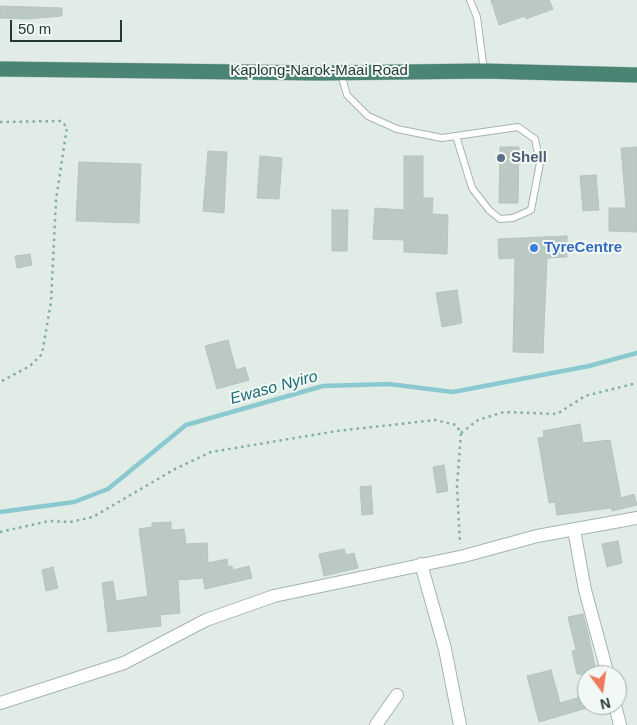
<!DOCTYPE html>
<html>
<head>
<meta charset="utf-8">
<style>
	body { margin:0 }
	#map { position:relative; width:637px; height:725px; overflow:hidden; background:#e2ece7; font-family:Helvetica,sans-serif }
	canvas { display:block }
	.north { position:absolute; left:577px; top:665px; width:50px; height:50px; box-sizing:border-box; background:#f2f8f5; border:1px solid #9fada8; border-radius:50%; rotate:166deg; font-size:14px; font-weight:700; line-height:20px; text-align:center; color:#223c34 }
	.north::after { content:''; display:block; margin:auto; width:18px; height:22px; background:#ef795c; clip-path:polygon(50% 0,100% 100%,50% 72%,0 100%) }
	.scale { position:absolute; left:10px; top:20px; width:112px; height:22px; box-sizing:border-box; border:2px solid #223c34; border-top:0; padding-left:6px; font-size:15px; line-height:18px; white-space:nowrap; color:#223c34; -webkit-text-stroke:4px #f2f8f5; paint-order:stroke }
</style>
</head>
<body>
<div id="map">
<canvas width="637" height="725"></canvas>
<div class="north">N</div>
<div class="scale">50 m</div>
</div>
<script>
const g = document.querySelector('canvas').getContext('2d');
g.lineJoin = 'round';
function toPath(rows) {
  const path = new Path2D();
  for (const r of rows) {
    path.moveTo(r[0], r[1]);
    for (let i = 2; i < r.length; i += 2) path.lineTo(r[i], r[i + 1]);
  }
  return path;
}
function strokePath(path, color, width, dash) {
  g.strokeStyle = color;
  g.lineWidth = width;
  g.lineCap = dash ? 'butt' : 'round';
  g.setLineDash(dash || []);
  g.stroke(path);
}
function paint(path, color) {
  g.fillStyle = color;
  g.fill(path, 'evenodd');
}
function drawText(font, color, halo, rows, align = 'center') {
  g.font = font + ' Helvetica,sans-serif';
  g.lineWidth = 4;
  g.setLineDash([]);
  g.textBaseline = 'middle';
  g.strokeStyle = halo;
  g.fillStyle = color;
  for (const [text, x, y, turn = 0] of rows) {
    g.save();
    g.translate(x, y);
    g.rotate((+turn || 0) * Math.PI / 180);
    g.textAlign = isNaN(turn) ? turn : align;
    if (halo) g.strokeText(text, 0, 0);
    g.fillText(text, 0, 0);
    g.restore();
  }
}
strokePath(toPath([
	[0,512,74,502,108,489,186,425,323,386,389,384,453,392,589,366,637,353]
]), '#8ac9d0', 4.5);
const building = toPath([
	[491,0,549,0,553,9,526,19,525,16,499,25,491,0],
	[0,6,62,8,62,16,27,19,0,18,0,6],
	[500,147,519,147,518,203,499,203,500,147],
	[637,147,637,232,609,231,609,208,626,208,621,148,637,147],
	[208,151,227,152,224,213,203,211,208,151],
	[260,156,282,158,279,199,257,198,260,156],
	[404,156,423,156,423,198,433,198,432,214,448,215,447,254,404,252,404,240,373,239,375,208,404,210,404,156],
	[79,162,141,164,139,223,76,221,79,162],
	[596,175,599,210,583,211,580,176,596,175],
	[332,210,348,210,347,251,332,251,332,210],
	[567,236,567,257,547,258,543,353,513,352,515,258,499,259,498,239,567,236],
	[30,254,32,265,17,268,15,256,30,254],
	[457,290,462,323,442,327,436,293,457,290],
	[228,340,236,370,245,367,249,380,217,389,205,346,228,340],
	[580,424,583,443,610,440,621,498,634,494,637,505,612,511,611,508,557,515,555,502,549,503,538,438,544,437,543,431,580,424],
	[444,465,448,491,437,493,433,467,444,465],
	[371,486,373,514,362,515,360,487,371,486],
	[171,522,171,530,184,529,186,544,207,543,208,563,227,559,228,567,232,566,233,570,249,566,252,578,205,589,203,578,178,580,180,613,160,615,161,626,108,632,102,583,113,581,116,601,148,596,139,529,152,527,152,523,171,522],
	[618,541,622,563,607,567,602,544,618,541],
	[344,549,346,555,354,553,358,568,324,576,319,554,344,549],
	[53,567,58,588,46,591,42,570,53,567],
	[583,614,588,633,597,675,577,674,572,651,576,650,568,617,583,614],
	[551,670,560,703,587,695,587,708,539,722,527,676,551,670]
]);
paint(building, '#bac9c2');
strokePath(building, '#b4c5bd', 1);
const service = toPath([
	[470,0,477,17,484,71],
	[341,74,347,95,368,116,397,129,442,138,518,127,535,139,540,163,531,210,513,218,500,219,489,210,472,188,456,136]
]);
const minor = toPath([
	[574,530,585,590,608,675],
	[421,564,445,649,460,725],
	[0,703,124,663,206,620,274,596,464,556,537,536,637,518],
	[615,705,620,725],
	[376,725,397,695]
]);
const trunk = toPath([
	[0,69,321,73,484,71,637,75]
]);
strokePath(service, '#a5b4ae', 8);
strokePath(minor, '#a5b4ae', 14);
strokePath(trunk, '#c1c8c6', 16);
strokePath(toPath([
	[0,122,61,121,67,127,56,200,51,302,42,354,30,366,0,382],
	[461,433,478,420,504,412,557,414,585,396,637,383],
	[0,532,49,521,70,522,93,517,175,469,211,452,337,431,435,420,456,425,461,433,457,486,460,544]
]), '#83af9f', 2.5, [2.5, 4]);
strokePath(service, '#fff', 6);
strokePath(minor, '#fff', 12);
strokePath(trunk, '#4a8474', 15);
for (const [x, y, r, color] of [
	[501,158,5,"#5c6f8a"],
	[534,248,5,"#3f7fe0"]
]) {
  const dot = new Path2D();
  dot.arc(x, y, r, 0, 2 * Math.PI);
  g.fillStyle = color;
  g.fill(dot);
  strokePath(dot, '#f2f8f5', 2);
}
drawText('15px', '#223c34', '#f2f8f5', [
	["Kaplong-Narok-Maai Road",319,71]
]);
drawText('bold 15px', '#4e5e75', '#f2f8f5', [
	["Shell",511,158]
], 'left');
drawText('bold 15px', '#366cbe', '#f2f8f5', [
	["TyreCentre",544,248]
], 'left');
drawText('italic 16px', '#1d6d77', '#f2f8f5', [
	["Ewaso Nyiro",274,388,-15]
]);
</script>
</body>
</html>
